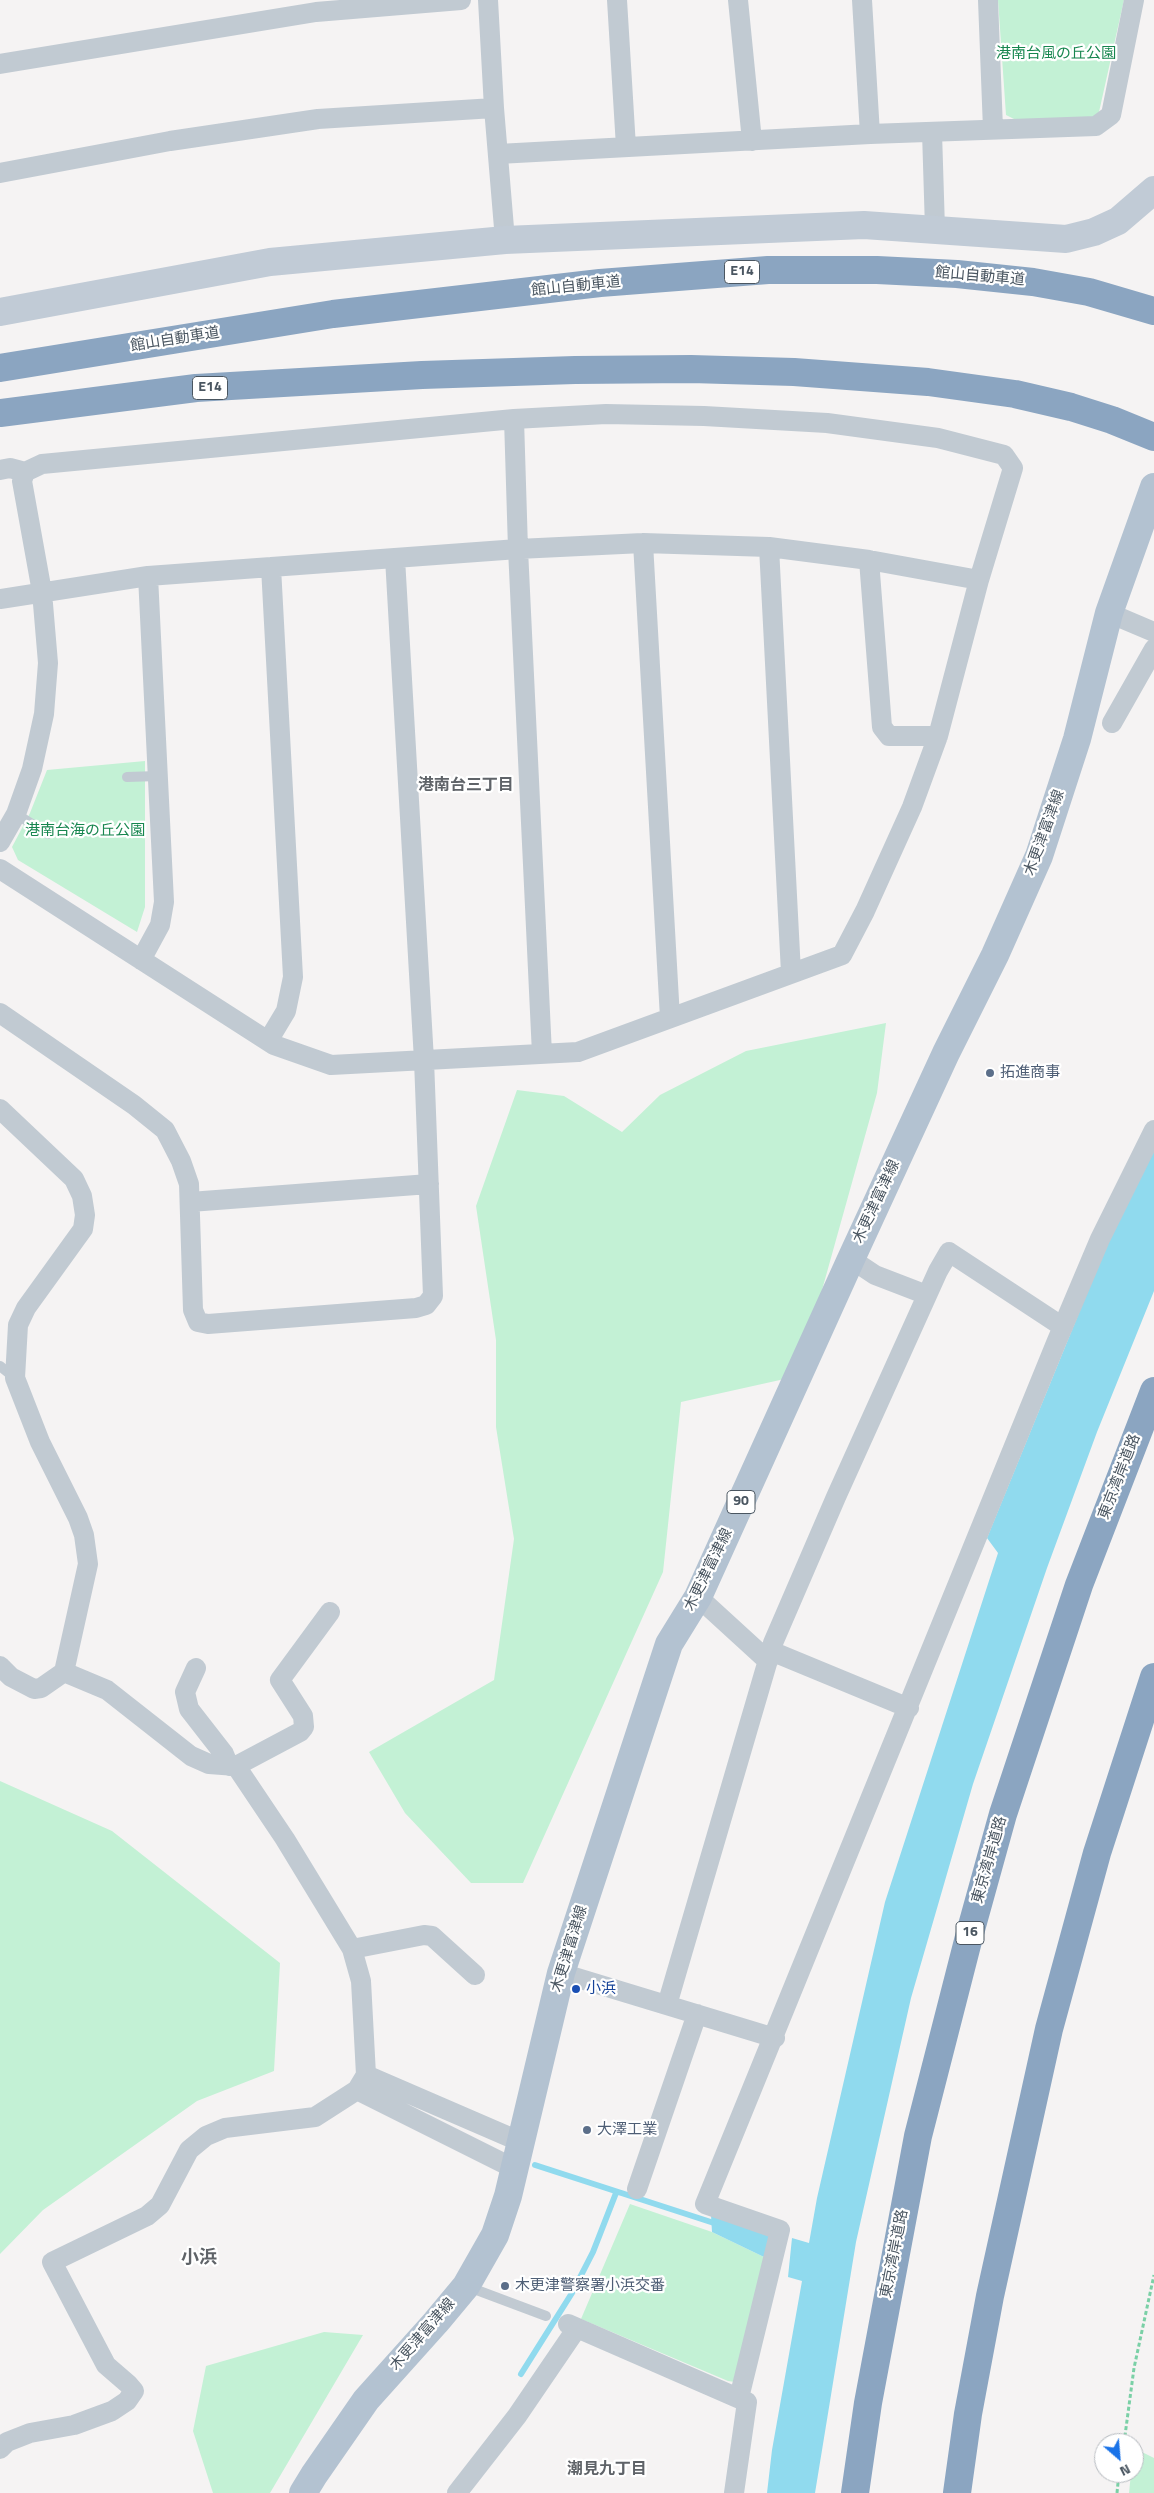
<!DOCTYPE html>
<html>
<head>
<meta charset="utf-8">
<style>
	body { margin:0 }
	#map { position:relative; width:1154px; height:2493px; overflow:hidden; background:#f5f3f3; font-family:"Titillium Web",sans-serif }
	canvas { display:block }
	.north { position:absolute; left:1094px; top:2433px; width:50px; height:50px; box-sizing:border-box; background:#fff; border:1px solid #b7bbc0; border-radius:50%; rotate:153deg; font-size:14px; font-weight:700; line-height:20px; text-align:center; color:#4a5661 }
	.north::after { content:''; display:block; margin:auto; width:18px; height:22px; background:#1a73e8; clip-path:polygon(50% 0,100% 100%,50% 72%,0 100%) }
</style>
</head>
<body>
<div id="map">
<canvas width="1154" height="2493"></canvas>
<div class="north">N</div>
</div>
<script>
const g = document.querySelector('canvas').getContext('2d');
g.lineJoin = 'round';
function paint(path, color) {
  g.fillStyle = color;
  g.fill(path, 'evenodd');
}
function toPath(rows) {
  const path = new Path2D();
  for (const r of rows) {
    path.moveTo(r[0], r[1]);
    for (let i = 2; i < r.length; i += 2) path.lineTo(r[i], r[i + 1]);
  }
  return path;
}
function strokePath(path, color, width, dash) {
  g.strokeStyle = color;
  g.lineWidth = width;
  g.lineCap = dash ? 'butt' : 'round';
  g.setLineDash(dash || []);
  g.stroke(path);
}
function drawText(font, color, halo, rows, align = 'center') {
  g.font = font + ' "Titillium Web","Noto Sans JP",sans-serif';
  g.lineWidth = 4.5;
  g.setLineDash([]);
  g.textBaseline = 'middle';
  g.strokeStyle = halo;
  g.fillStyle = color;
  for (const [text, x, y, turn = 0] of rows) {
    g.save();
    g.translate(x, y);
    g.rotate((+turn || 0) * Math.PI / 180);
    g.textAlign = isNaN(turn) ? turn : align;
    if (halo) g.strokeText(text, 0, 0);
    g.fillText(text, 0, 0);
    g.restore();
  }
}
paint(toPath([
	[998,0,1124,0,1099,112,1092,118,1022,123,1006,115],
	[145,761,145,907,137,932,18,860,12,847,30,813,47,770],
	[886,1023,877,1093,798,1376,681,1402,663,1572,523,1883,471,1883,405,1813,369,1752,494,1680,514,1539,496,1427,496,1340,476,1206,517,1090,564,1096,622,1132,660,1095,746,1051],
	[0,1781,112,1831,280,1963,274,2071,197,2101,43,2210,0,2254],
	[630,2204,712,2232,764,2257,735,2382,728,2381,581,2319],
	[324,2332,363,2335,270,2493,213,2493,193,2431,206,2366],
	[1134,2448,1154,2458,1154,2493,1129,2493,1131,2473,1134,2473]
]), '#c3f1d5');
paint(toPath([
	[1154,1151,1154,1291,1097,1432,1047,1568,973,1784,911,1998,856,2242,815,2493,767,2493,772,2450,802,2281,788,2277,792,2238,809,2243,817,2198,885,1902,998,1553,987,1538,1105,1249],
	[711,2215,771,2235,764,2257,712,2232]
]), '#90daee');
strokePath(toPath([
	[535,2165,717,2224],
	[521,2374,572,2293,593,2252,616,2193]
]), '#90daee', 6);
strokePath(toPath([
	[1124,2443,1134,2368,1154,2275],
	[1117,2493,1119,2473]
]), '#7ad0a6', 3, [4, 2.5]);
strokePath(toPath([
	[127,777,158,776],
	[16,814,48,834],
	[0,1366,15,1378],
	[466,2286,546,2316]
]), '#c1cad2', 10);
strokePath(toPath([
	[488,0,494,108,505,240],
	[617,0,626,147],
	[738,0,752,141],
	[862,0,870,134],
	[988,0,993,129],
	[0,64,316,12,461,0],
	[932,132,935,229],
	[498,154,870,134,1096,126,1111,115,1134,0],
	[0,173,170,141,318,119,494,108],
	[514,419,518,549,542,1054],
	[0,470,10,468,25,472],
	[643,543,670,1018],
	[769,547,791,973],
	[869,560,882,727,889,736,938,736],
	[0,599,148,576,518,549,643,543,769,547,869,560,979,580],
	[1109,613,1154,632],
	[1112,723,1154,649],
	[0,842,16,814,32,769,44,714,48,663,42,592,22,481,25,472,42,464,514,419,606,414,704,416,827,423,938,438,1004,455,1013,468,979,580,938,736,912,807,865,911,842,955,578,1052,331,1065,274,1045,0,869],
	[141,960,160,925,164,902,148,576],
	[0,1013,134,1105,165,1130,181,1161,189,1184,193,1310,198,1322,208,1324,416,1308,426,1305,433,1296,424,1060,395,558],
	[268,1041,286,1011,293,977,271,567],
	[0,1109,74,1179,82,1196,85,1215,83,1229,26,1308,18,1325,15,1378,40,1442,78,1518,84,1535,88,1564,64,1672,41,1688,34,1689,11,1677,0,1666],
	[190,1202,429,1184],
	[851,1259,875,1275,927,1295],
	[698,1597,768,1661],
	[771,1651,909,1708],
	[196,1668,185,1692,189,1709,224,1754,229,1766],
	[236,1766,300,1732,304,1727,303,1716,280,1680,330,1612],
	[352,1949,424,1935,432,1936,475,1975],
	[561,1973,775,2038],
	[667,2005,773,1643,836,1497,938,1271,949,1252,1063,1327],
	[366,2075,521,2142],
	[357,2090,515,2169],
	[637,2189,697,2014],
	[568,2324,747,2402,734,2493],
	[739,2398,780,2230,705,2204,1056,1343,1100,1239,1154,1130],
	[0,2449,7,2442,30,2433,74,2425,112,2411,127,2401,134,2391,128,2384,106,2365,52,2262,147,2216,160,2205,189,2150,206,2136,225,2128,315,2117,357,2090,366,2075,361,1981,352,1949,285,1839,236,1766,209,1764,191,1756,107,1690,64,1672],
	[457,2493,517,2416,577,2328]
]), '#c1cad2', 20);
strokePath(toPath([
	[0,312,270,262,505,240,864,225,1066,239,1094,232,1118,221,1154,190]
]), '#c1cbd6', 28);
strokePath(toPath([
	[303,2493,314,2475,366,2400,436,2322,466,2286,495,2235,508,2196,561,1973,669,1644,698,1597,851,1259,946,1053,995,955,1039,856,1077,739,1109,613,1154,487]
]), '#b3c2d1', 28);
strokePath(toPath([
	[0,368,333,314,600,283,768,270,877,270,957,274,1033,282,1089,292,1154,311],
	[0,413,196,388,422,375,575,370,691,369,794,372,928,382,1015,394,1071,407,1112,420,1154,437],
	[855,2493,868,2403,918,2136,970,1933,1003,1814,1079,1585,1154,1391],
	[957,2493,968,2414,990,2296,1049,2029,1097,1853,1154,1677]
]), '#8ba5c1', 28);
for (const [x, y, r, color] of [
	[990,1073,5,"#5c6f8a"],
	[576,1989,5,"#1a4fb4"],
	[587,2130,5,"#5c6f8a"],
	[505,2286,5,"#5c6f8a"]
]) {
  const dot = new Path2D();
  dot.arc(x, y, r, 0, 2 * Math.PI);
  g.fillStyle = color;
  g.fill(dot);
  strokePath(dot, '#fff', 2);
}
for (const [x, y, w] of [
	[742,272,35],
	[210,388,35],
	[741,1502,28],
	[970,1933,28]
]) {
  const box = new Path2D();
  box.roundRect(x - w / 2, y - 11.5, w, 23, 4);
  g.fillStyle = '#fff';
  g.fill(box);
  strokePath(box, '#4a5661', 1);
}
drawText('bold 14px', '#4a5661', null, [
	["E14",742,272],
	["E14",210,388],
	["90",741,1502],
	["16",970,1933]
]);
drawText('15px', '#17864f', '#fff', [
	["港南台風の丘公園",1056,54],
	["港南台海の丘公園",85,831]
]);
drawText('15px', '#4a5661', '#fff', [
	["館山自動車道",980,277,5],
	["館山自動車道",576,287,-6],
	["館山自動車道",175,340,-9],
	["木更津富津線",1045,833,-70],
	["木更津富津線",877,1202,-65],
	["東京湾岸道路",1120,1477,-69],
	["木更津富津線",709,1570,-64],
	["東京湾岸道路",990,1860,-74],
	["木更津富津線",570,1949,-73],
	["東京湾岸道路",895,2254,-79],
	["木更津富津線",423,2335,-49]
]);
drawText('15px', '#4e5e75', '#fff', [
	["拓進商事",1000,1073],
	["大澤工業",597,2130],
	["木更津警察署小浜交番",515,2286]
], 'left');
drawText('15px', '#164399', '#fff', [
	["小浜",586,1989]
], 'left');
drawText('bold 16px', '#5f6368', '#fff', [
	["港南台三丁目",466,786],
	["潮見九丁目",607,2470]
]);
drawText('bold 18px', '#5f6368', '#fff', [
	["小浜",199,2259]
]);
</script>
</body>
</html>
